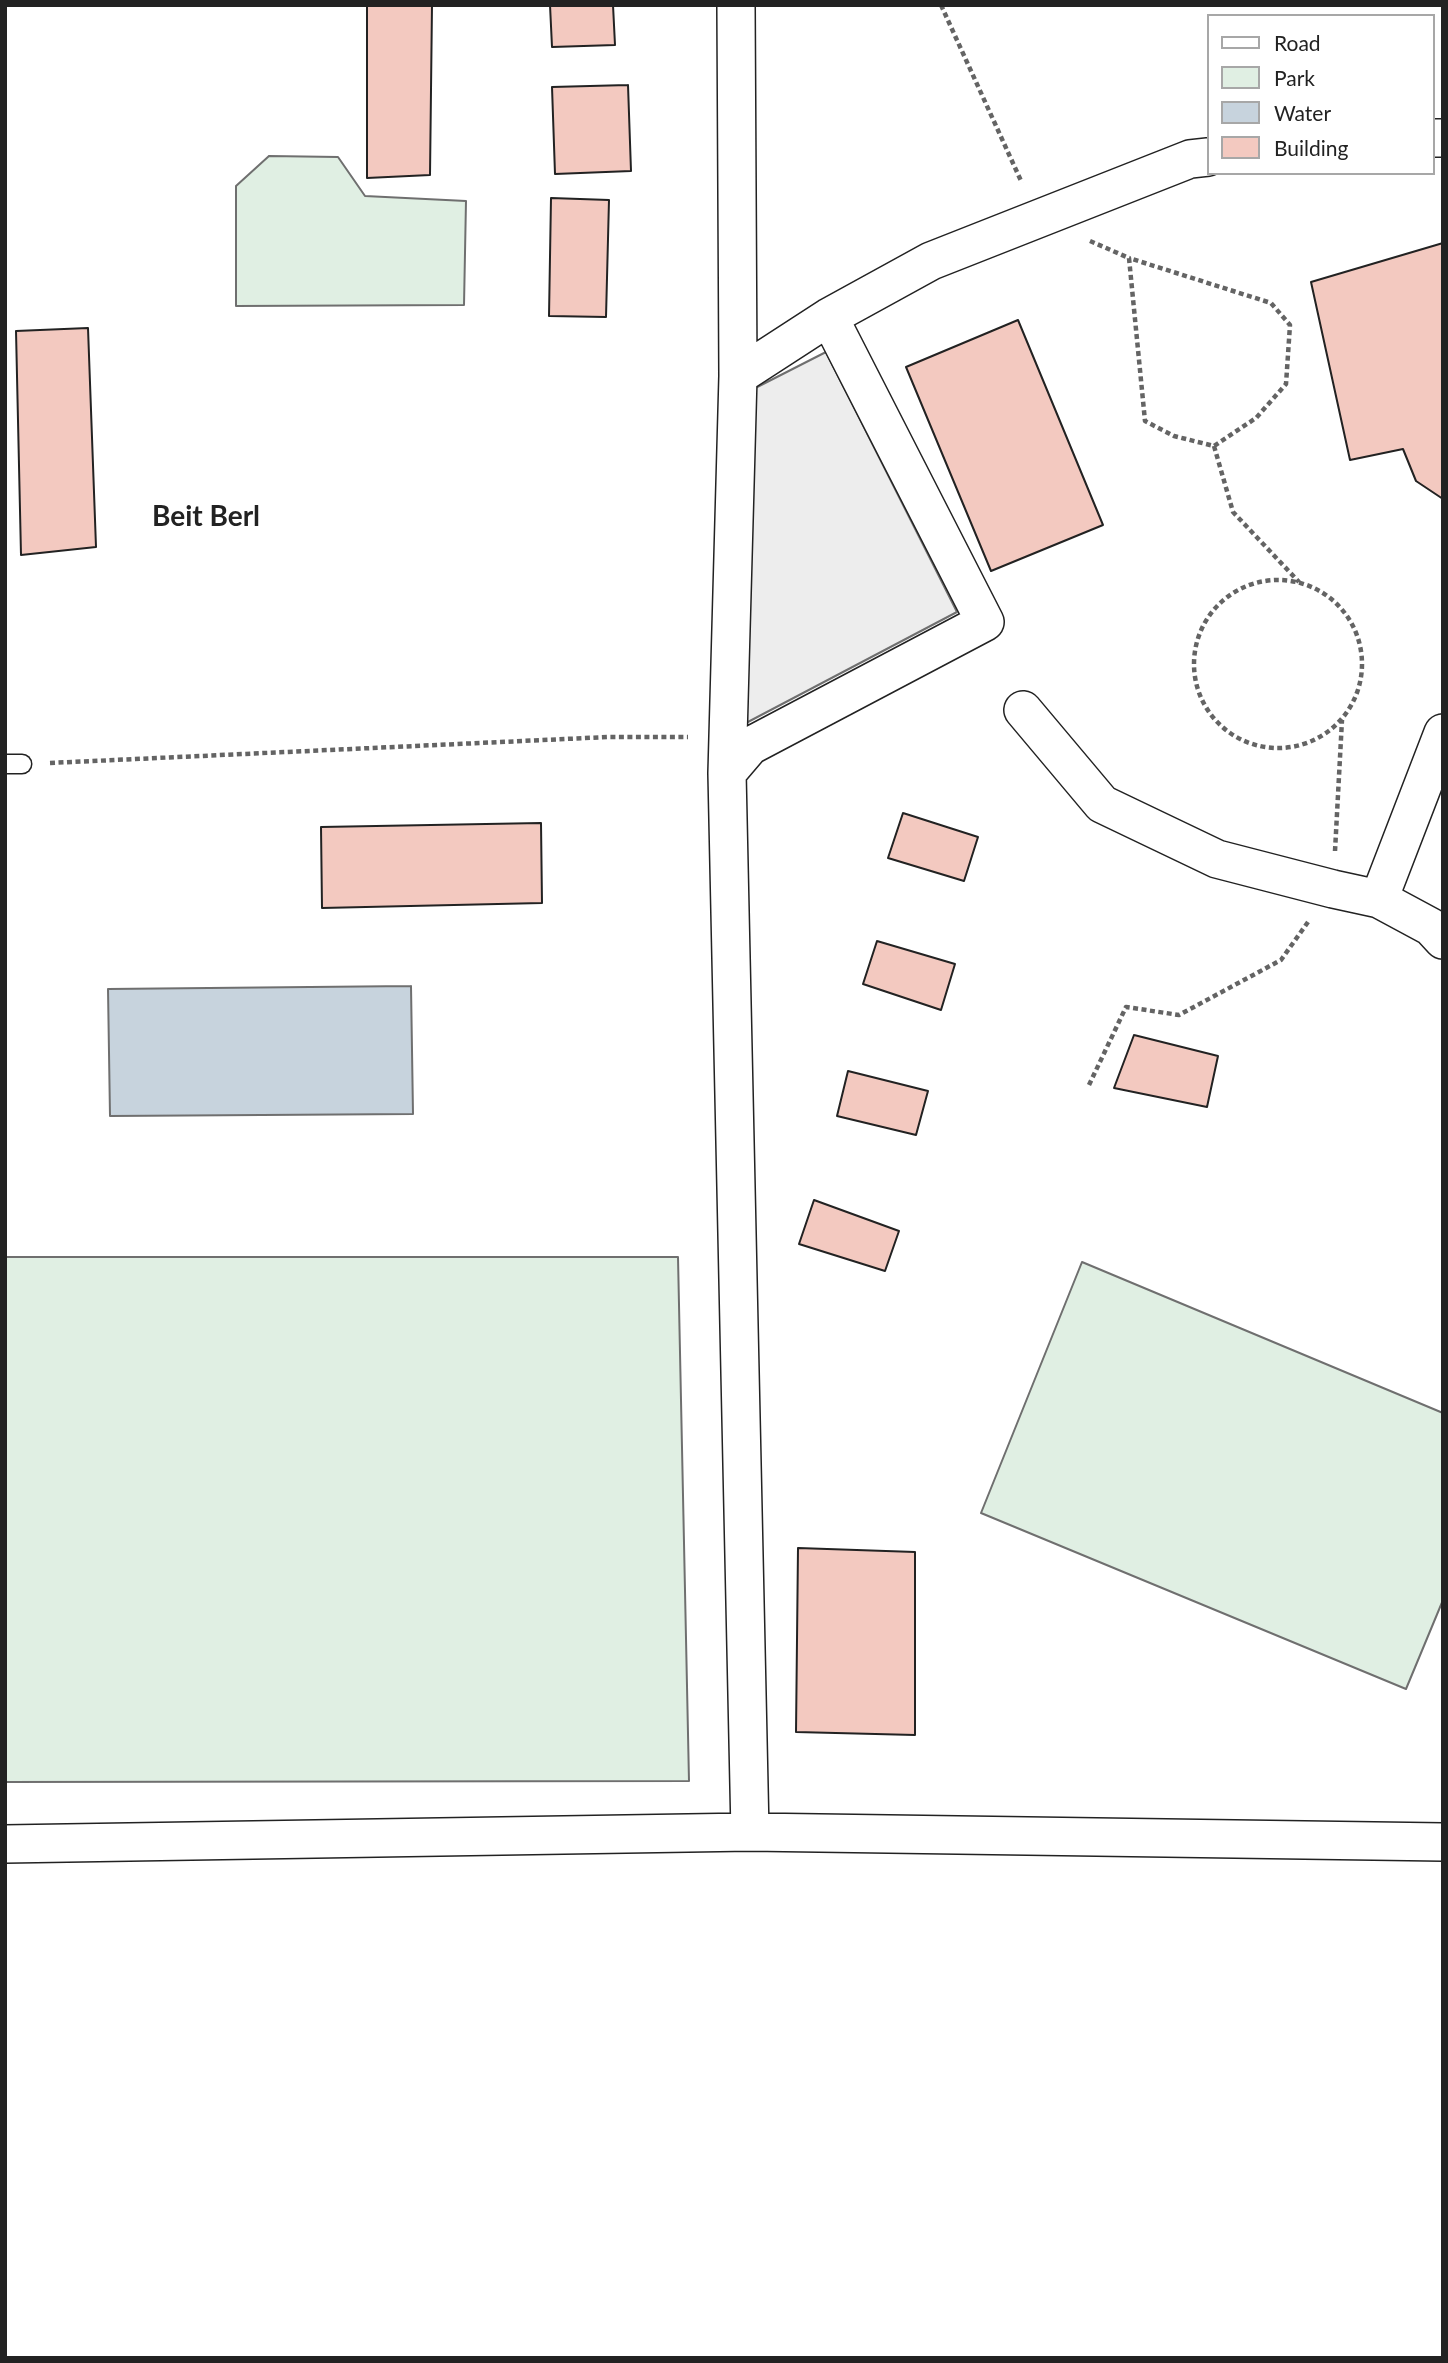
<!DOCTYPE html>
<html>
<head>
<meta charset="utf-8">
<style>
	body { margin:0 }
	#map { position:relative; width:1448px; height:2363px; overflow:hidden; background:#fff; font-family:Lato,sans-serif }
	canvas { display:block }
	.frame { position:absolute; inset:0; border:7px solid #222; pointer-events:none }
	.legend { position:absolute; left:1207px; top:14px; width:228px; height:161px; box-sizing:border-box; background:#fff; border:2px solid #a7a7a7; margin:0; padding:9px 12px; list-style:none; font-size:21px; color:#222 }
	.legend li { display:flex; align-items:center; gap:14px; height:35px }
	.legend b { width:35px; border:2px solid #a7a7a7 }
</style>
</head>
<body>
<div id="map">
<canvas width="1448" height="2363"></canvas>
<div class="frame"></div>
<ul class="legend">
<li><b style="height:9px;background:#fff"></b>Road</li>
<li><b style="height:19px;background:#e0efe3"></b>Park</li>
<li><b style="height:19px;background:#c7d3dd"></b>Water</li>
<li><b style="height:19px;background:#f3c9c0"></b>Building</li>
</ul>
</div>
<script>
const g = document.querySelector('canvas').getContext('2d');
g.lineJoin = 'round';
function paint(path, color) {
  g.fillStyle = color;
  g.fill(path, 'evenodd');
}
function toPath(rows) {
  const path = new Path2D();
  for (const r of rows) {
    if (r.length === 3) {
      path.moveTo(r[0] + r[2], r[1]);
      path.arc(r[0], r[1], r[2], 0, 2 * Math.PI);
      continue;
    }
    path.moveTo(r[0], r[1]);
    for (let i = 2; i < r.length; i += 2) path.lineTo(r[i], r[i + 1]);
  }
  return path;
}
function strokePath(path, color, width, dash) {
  g.strokeStyle = color;
  g.lineWidth = width;
  g.lineCap = dash ? 'butt' : 'round';
  g.setLineDash(dash || []);
  g.stroke(path);
}
function drawText(font, color, halo, rows, align = 'center') {
  g.font = font + ' Lato,sans-serif';
  g.lineWidth = 5;
  g.setLineDash([]);
  g.textBaseline = 'middle';
  g.strokeStyle = halo;
  g.fillStyle = color;
  for (const [text, x, y, turn = 0] of rows) {
    g.save();
    g.translate(x, y);
    g.rotate((+turn || 0) * Math.PI / 180);
    g.textAlign = isNaN(turn) ? turn : align;
    if (halo) g.strokeText(text, 0, 0);
    g.fillText(text, 0, 0);
    g.restore();
  }
}
const green = toPath([
	[269,156,338,157,365,196,466,201,464,305,236,306,236,186,269,156],
	[5,1257,678,1257,689,1781,5,1782,5,1257],
	[1082,1262,1443,1413,1443,1600,1406,1689,981,1513,1082,1262]
]);
paint(green, '#e0efe3');
strokePath(green, '#6f6f6f', 2);
const parking = toPath([
	[826,352,957,612,727,733,720,406,826,352]
]);
paint(parking, '#ededed');
strokePath(parking, '#6f6f6f', 2);
const water = toPath([
	[411,986,413,1114,110,1116,108,989,411,986]
]);
paint(water, '#c7d3dd');
strokePath(water, '#6f6f6f', 2);
const building = toPath([
	[367,5,432,5,430,175,367,178,367,5],
	[550,5,613,5,615,45,552,47,550,5],
	[628,85,631,171,555,174,552,87,628,85],
	[551,198,609,200,606,317,549,316,551,198],
	[1443,243,1443,499,1416,481,1403,449,1350,460,1311,282,1443,243],
	[1018,320,1103,525,991,571,906,367,1018,320],
	[88,328,96,547,21,555,16,331,88,328],
	[903,813,978,837,964,881,888,858,903,813],
	[541,823,542,903,322,908,321,827,541,823],
	[877,941,955,964,941,1010,863,984,877,941],
	[1134,1035,1218,1056,1207,1107,1114,1088,1134,1035],
	[848,1071,928,1091,916,1135,837,1116,848,1071],
	[814,1200,899,1231,885,1271,799,1244,814,1200],
	[798,1548,915,1552,915,1735,796,1732,798,1548]
]);
paint(building, '#f3c9c0');
strokePath(building, '#222', 2);
const service = toPath([
	[5,764,22,764]
]);
const minor = toPath([
	[736,5,738,376,727,773,750,1832],
	[1432,138,1443,138],
	[738,376,829,317,931,261,1190,159,1208,157],
	[1023,710,1102,804,1217,859,1333,889,1379,899,1431,927,1443,940],
	[727,773,750,746,985,622,829,317],
	[1379,899,1443,733],
	[5,1844,750,1832,1443,1842]
]);
strokePath(service, '#222', 21);
strokePath(minor, '#222', 40);
strokePath(toPath([
	[941,5,1022,183],
	[1090,241,1129,258,1145,421,1174,436,1214,446,1256,418,1286,384,1290,325,1271,303,1129,258],
	[1214,446,1233,512,1299,582],
	[1278,664,84],
	[50,763,608,737,688,737],
	[1335,851,1342,720],
	[1089,1085,1126,1007,1179,1015,1281,960,1308,922]
]), '#646464', 4.5, [5, 3.5]);
strokePath(service, '#fff', 18);
strokePath(minor, '#fff', 37);
drawText('bold 28px', '#222', '#fff', [
	["Beit Berl",206,517]
]);
</script>
</body>
</html>
